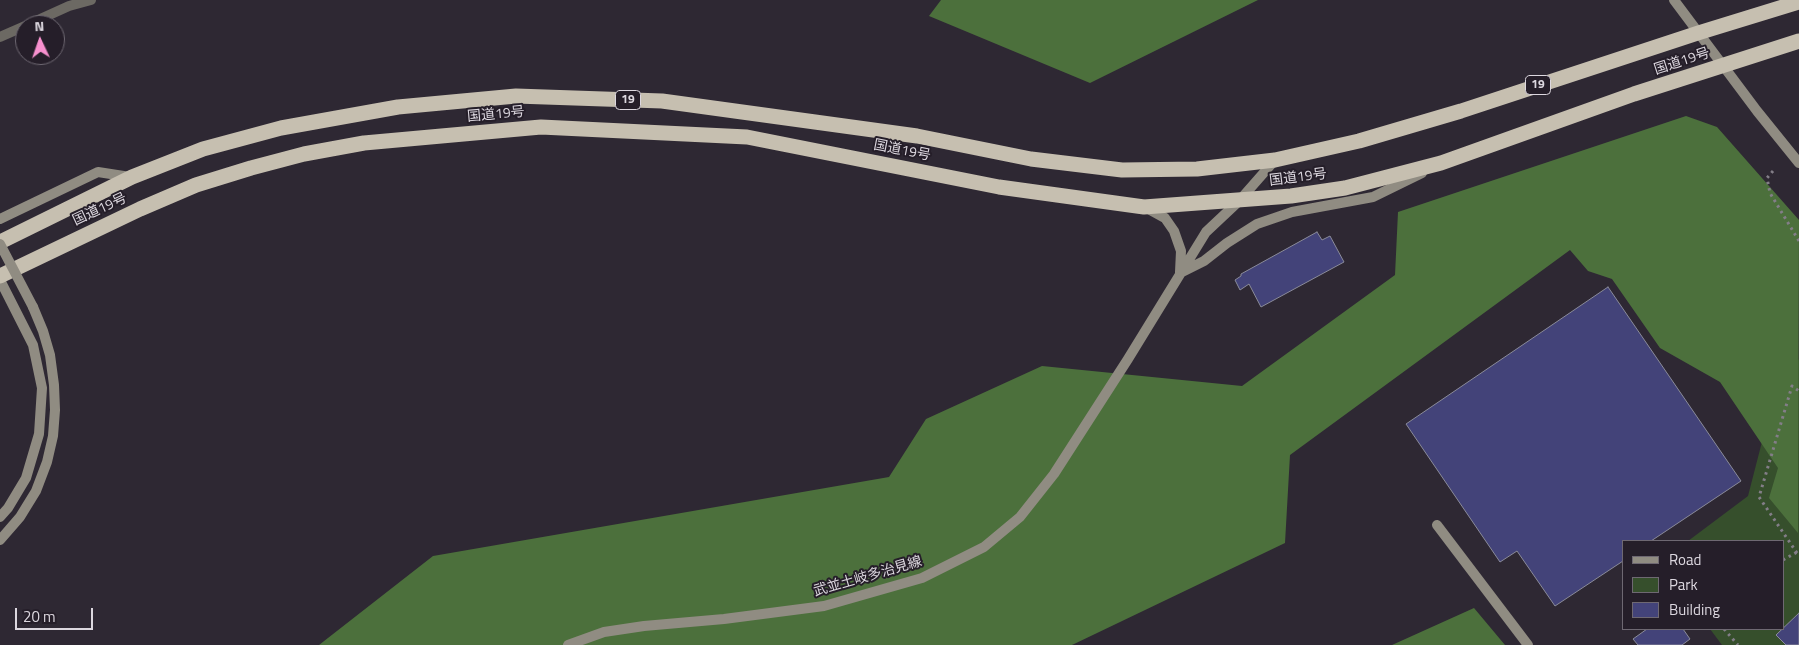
<!DOCTYPE html>
<html>
<head>
<meta charset="utf-8">
<style>
	body { margin:0 }
	#map { position:relative; width:1799px; height:645px; overflow:hidden; background:#2e2833; font-family:"Titillium Web",sans-serif }
	canvas { display:block }
	.legend { position:absolute; left:1622px; top:540px; width:162px; height:90px; box-sizing:border-box; background:#251e29; border:1px solid #6e6872; margin:0; padding:6px 9px; list-style:none; font-size:15px; color:#dcd7df }
	.legend li { display:flex; align-items:center; gap:10px; height:25px }
	.legend b { width:25px; border:1px solid #6e6872 }
	.north { position:absolute; left:15px; top:15px; width:50px; height:50px; box-sizing:border-box; background:#251e29; border:1px solid #6e6872; border-radius:50%; rotate:357deg; font-size:14px; font-weight:700; line-height:20px; text-align:center; color:#dcd7df }
	.north::after { content:''; display:block; margin:auto; width:18px; height:22px; background:#f790ce; clip-path:polygon(50% 0,100% 100%,50% 72%,0 100%) }
	.scale { position:absolute; left:15px; top:608px; width:78px; height:22px; box-sizing:border-box; border:2px solid #dcd7df; border-top:0; padding-left:6px; font-size:15px; line-height:18px; white-space:nowrap; color:#dcd7df; -webkit-text-stroke:4px #251e29; paint-order:stroke }
</style>
</head>
<body>
<div id="map">
<canvas width="1799" height="645"></canvas>
<ul class="legend">
<li><b style="height:6px;background:#908c82"></b>Road</li>
<li><b style="height:14px;background:#364f2c"></b>Park</li>
<li><b style="height:14px;background:#434379"></b>Building</li>
</ul>
<div class="north">N</div>
<div class="scale">20 m</div>
</div>
<script>
const g = document.querySelector('canvas').getContext('2d');
g.lineJoin = 'round';
function paint(path, color) {
  g.fillStyle = color;
  g.fill(path, 'evenodd');
}
function toPath(rows) {
  const path = new Path2D();
  for (const r of rows) {
    path.moveTo(r[0], r[1]);
    for (let i = 2; i < r.length; i += 2) path.lineTo(r[i], r[i + 1]);
  }
  return path;
}
function strokePath(path, color, width, dash) {
  g.strokeStyle = color;
  g.lineWidth = width;
  g.lineCap = dash ? 'butt' : 'round';
  g.setLineDash(dash || []);
  g.stroke(path);
}
function drawText(font, color, halo, rows, align = 'center') {
  g.font = font + ' "Titillium Web","Noto Sans JP",sans-serif';
  g.lineWidth = 4;
  g.setLineDash([]);
  g.textBaseline = 'middle';
  g.strokeStyle = halo;
  g.fillStyle = color;
  for (const [text, x, y, turn = 0] of rows) {
    g.save();
    g.translate(x, y);
    g.rotate((+turn || 0) * Math.PI / 180);
    g.textAlign = isNaN(turn) ? turn : align;
    if (halo) g.strokeText(text, 0, 0);
    g.fillText(text, 0, 0);
    g.restore();
  }
}
paint(toPath([
	[1799,359,1799,645,1722,645,1710,629,1783,629,1783,541,1688,541,1748,496,1773,399]
]), '#364f2c');
paint(toPath([
	[941,0,1258,0,1090,83,929,16],
	[1686,116,1717,127,1799,220,1798,533,1769,498,1778,468,1720,382,1660,348,1612,279,1588,271,1570,250,1290,455,1285,543,1072,645,319,645,433,556,889,477,926,419,1042,366,1242,386,1395,275,1398,212],
	[1474,608,1505,645,1392,645]
]), '#4c703c');
const building = toPath([
	[1317,232,1322,240,1330,236,1344,262,1261,307,1249,284,1240,290,1235,280,1241,276,1241,274,1317,232],
	[1608,287,1741,481,1651,541,1623,541,1623,561,1555,606,1517,551,1500,562,1406,424,1608,287],
	[1799,613,1799,645,1786,645,1776,635,1799,613],
	[1647,629,1683,629,1690,639,1682,645,1638,645,1633,639,1647,629]
]);
paint(building, '#434379');
strokePath(building, '#8a8b9a', 1);
strokePath(toPath([
	[1773,171,1767,178,1770,193,1799,241],
	[1797,553,1759,497,1792,386,1799,391],
	[1783,560,1799,551],
	[1724,629,1738,645]
]), '#837e88', 3, [2.5, 4]);
strokePath(toPath([
	[27,25,69,6,91,0],
	[0,37,25,26]
]), '#6c6963', 10);
strokePath(toPath([
	[1674,0,1757,111,1799,163],
	[1145,207,1165,218,1174,231,1181,251,1180,272],
	[0,219,98,172,130,177],
	[1180,273,1204,261,1227,243,1257,224,1292,212,1373,197,1422,173],
	[0,280,33,345,42,388,39,434,26,478,8,508,0,517],
	[1437,525,1528,645],
	[0,540,20,517,36,491,47,462,53,436,55,410,54,385,50,355,43,331,33,307],
	[568,645,604,632,644,626,724,619,824,606,922,578,984,547,1020,517,1054,474,1128,359,1206,232,1239,201,1275,160]
]), '#908c82', 10);
strokePath(toPath([
	[0,242,132,177,203,149,281,128,398,107,516,96,662,101,917,136,1031,159,1122,170,1197,169,1275,160,1359,141,1461,111,1698,33,1799,2],
	[0,276,140,209,196,185,251,168,304,154,364,143,541,127,747,137,999,187,1144,207,1291,196,1345,188,1441,163,1634,94,1799,41]
]), '#c6bfb0', 15);
strokePath(toPath([
	[0,244,33,307]
]), '#908c82', 10);
for (const [x, y, w] of [
	[1538,85,25],
	[628,100,25]
]) {
  const box = new Path2D();
  box.roundRect(x - w / 2, y - 9.5, w, 19, 4);
  g.fillStyle = '#251e29';
  g.fill(box);
  strokePath(box, '#dcd7df', 1);
}
drawText('bold 12px', '#dcd7df', null, [
	["19",1538,85],
	["19",628,100]
]);
drawText('14px', '#dcd7df', '#251e29', [
	["国道19号",1682,62,-18],
	["国道19号",496,115,-5],
	["国道19号",902,151,11],
	["国道19号",1298,178,-7],
	["国道19号",100,210,-25],
	["武並土岐多治見線",868,577,-16]
]);
</script>
</body>
</html>
